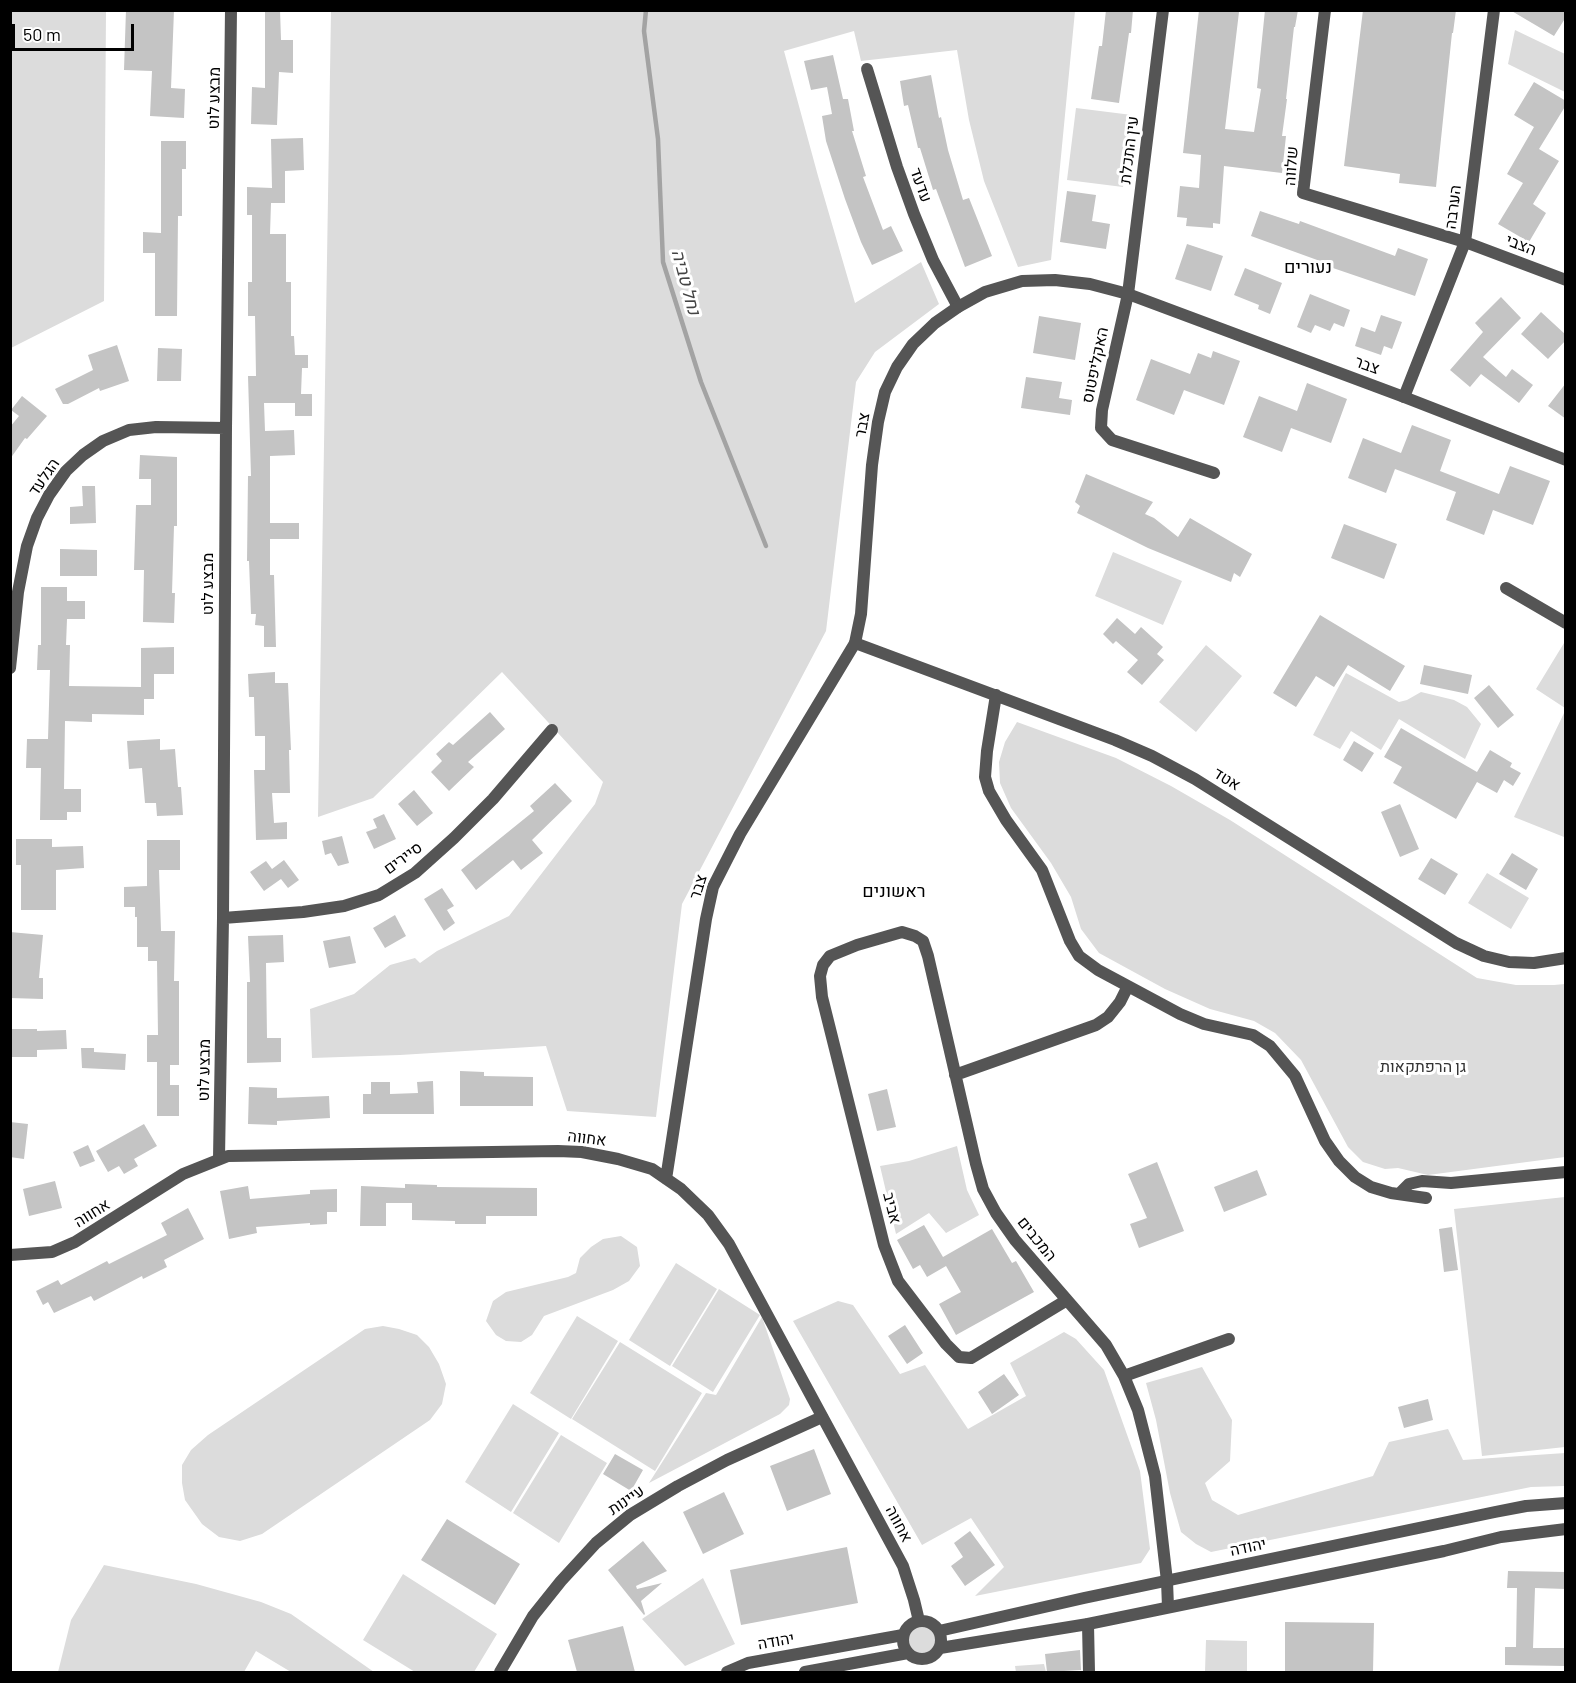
<!DOCTYPE html>
<html>
<head>
<meta charset="utf-8">
<style>
	body { margin:0 }
	#map { position:relative; width:1576px; height:1683px; overflow:hidden; background:#fff; font-family:Barlow,sans-serif }
	canvas { display:block }
	.frame { position:absolute; inset:0; border:12px solid #000; pointer-events:none }
	.scale { position:absolute; left:12px; top:24px; width:122px; height:27px; box-sizing:border-box; border:3px solid #000; border-top:0; padding-left:8px; font-size:18px; line-height:21px; white-space:nowrap; color:#000; -webkit-text-stroke:4px #fff; paint-order:stroke }
</style>
</head>
<body>
<div id="map">
<canvas width="1576" height="1683"></canvas>
<div class="frame"></div>
<div class="scale">50 m</div>
</div>
<script>
const g = document.querySelector('canvas').getContext('2d');
g.lineJoin = 'round';
function paint(path, color) {
  g.fillStyle = color;
  g.fill(path, 'evenodd');
}
function toPath(rows) {
  const path = new Path2D();
  for (const r of rows) {
    if (r.length === 3) {
      path.moveTo(r[0] + r[2], r[1]);
      path.arc(r[0], r[1], r[2], 0, 2 * Math.PI);
      continue;
    }
    path.moveTo(r[0], r[1]);
    for (let i = 2; i < r.length; i += 2) path.lineTo(r[i], r[i + 1]);
  }
  return path;
}
function strokePath(path, color, width, dash) {
  g.strokeStyle = color;
  g.lineWidth = width;
  g.lineCap = dash ? 'butt' : 'round';
  g.setLineDash(dash || []);
  g.stroke(path);
}
function drawText(font, color, halo, rows, align = 'center') {
  g.font = font + ' Barlow,Heebo,sans-serif';
  g.lineWidth = 6;
  g.setLineDash([]);
  g.textBaseline = 'middle';
  g.strokeStyle = halo;
  g.fillStyle = color;
  for (const [text, x, y, turn = 0] of rows) {
    g.save();
    g.translate(x, y);
    g.rotate((+turn || 0) * Math.PI / 180);
    g.textAlign = isNaN(turn) ? turn : align;
    if (halo) g.strokeText(text, 0, 0);
    g.fillText(text, 0, 0);
    g.restore();
  }
}
paint(toPath([
	[11,10,106,11,104,301,11,348],
	[331,11,1075,11,1051,260,1018,267,984,181,969,120,957,50,861,61,854,31,784,51,818,176,855,303,921,262,939,304,875,352,856,382,826,631,682,904,656,1117,567,1111,546,1046,400,1055,312,1058,310,1009,354,994,390,965,415,958,420,963,437,951,509,916,595,804,603,782,502,672,373,798,318,817],
	[1515,30,1565,54,1565,92,1508,64],
	[1076,108,1132,115,1123,187,1067,180],
	[1113,552,1182,581,1163,625,1095,596],
	[1564,643,1566,644,1565,708,1536,689],
	[1206,645,1242,676,1196,732,1159,702],
	[1346,673,1399,702,1407,700,1421,692,1454,700,1467,707,1481,724,1465,759,1399,719,1381,750,1351,731,1340,749,1313,735],
	[1565,711,1566,828,1564,837,1514,817],
	[1017,722,1116,758,1171,786,1230,820,1477,978,1516,985,1554,985,1565,984,1565,1157,1428,1175,1398,1168,1385,1169,1363,1162,1348,1147,1301,1060,1275,1033,1254,1021,1210,1009,1165,989,1099,953,1081,929,1071,897,1051,863,1011,808,1000,783,999,762,1005,742],
	[1487,873,1529,898,1511,929,1468,903],
	[957,1146,967,1190,979,1215,946,1233,929,1213,896,1234,880,1166,909,1161],
	[1565,1197,1565,1447,1482,1456,1454,1209],
	[621,1236,637,1247,640,1266,629,1281,613,1290,544,1316,532,1335,521,1342,506,1341,496,1335,486,1321,493,1301,506,1292,568,1277,576,1273,580,1258,591,1247,603,1239],
	[676,1263,717,1289,670,1366,629,1340],
	[719,1289,760,1315,713,1392,672,1366],
	[838,1301,853,1305,900,1374,925,1365,968,1429,1026,1396,1010,1363,1064,1332,1076,1339,1104,1370,1140,1471,1150,1549,1141,1563,975,1596,1004,1567,971,1518,922,1545,793,1321],
	[577,1316,618,1341,571,1419,530,1393],
	[762,1317,790,1399,789,1405,780,1414,649,1483,706,1393,716,1395],
	[383,1326,399,1329,417,1335,429,1347,439,1364,446,1384,442,1404,430,1420,262,1534,240,1541,219,1537,202,1524,185,1500,182,1483,182,1465,191,1450,208,1435,365,1329],
	[620,1342,702,1393,655,1471,572,1419],
	[1202,1367,1232,1420,1230,1461,1205,1483,1212,1500,1238,1515,1373,1476,1389,1442,1448,1429,1463,1460,1565,1453,1565,1486,1531,1487,1211,1552,1196,1544,1181,1532,1170,1493,1156,1420,1146,1383],
	[513,1404,559,1433,511,1512,465,1482],
	[561,1435,607,1463,559,1543,513,1513],
	[104,1565,196,1584,261,1602,291,1614,374,1672,291,1672,256,1651,244,1672,58,1672,71,1620],
	[403,1574,497,1634,474,1672,415,1672,363,1640],
	[703,1578,735,1644,685,1666,642,1619],
	[922,1640,14],
	[1206,1640,1247,1641,1247,1672,1205,1672],
	[1044,1664,1046,1672,1016,1672,1015,1666]
]), '#dcdcdc');
strokePath(toPath([
	[646,10,644,31,658,139,663,262,701,382,766,546]
]), '#a3a3a3', 4.5);
paint(toPath([
	[126,10,174,10,171,88,185,89,184,118,150,116,152,71,124,70],
	[265,10,280,10,281,40,293,40,293,73,279,72,277,125,251,124,252,87,265,88],
	[1106,10,1133,10,1131,33,1129,33,1119,103,1091,99,1099,46,1102,46],
	[1199,10,1239,12,1225,129,1254,132,1261,89,1257,88,1265,10,1298,10,1295,27,1294,27,1286,99,1287,99,1282,136,1286,136,1282,173,1224,166,1220,224,1213,223,1213,228,1186,226,1187,218,1177,217,1180,186,1199,188,1201,155,1183,153],
	[1363,10,1456,10,1453,33,1452,33,1436,187,1399,183,1400,174,1344,166],
	[1510,10,1566,10,1566,17,1554,36],
	[833,55,843,99,848,99,854,131,852,131,866,176,863,177,883,230,891,226,903,251,872,265,861,242,845,199,826,141,822,116,832,114,827,87,811,90,804,61],
	[931,75,939,118,941,117,948,150,963,200,969,198,992,256,965,267,936,189,933,190,920,148,918,148,908,105,904,106,900,81],
	[1534,82,1566,101,1566,105,1539,149,1559,161,1533,204,1546,213,1529,242,1498,224,1523,183,1507,174,1534,127,1514,115],
	[303,138,304,170,285,171,285,203,271,203,270,234,286,234,286,282,291,282,291,336,294,336,295,355,308,355,308,368,302,368,301,394,312,394,312,416,295,416,295,403,264,403,265,431,294,430,295,455,270,456,270,523,299,523,299,539,270,539,270,575,274,575,276,647,264,647,264,626,255,625,256,614,251,614,249,561,247,561,248,476,251,476,248,376,256,376,255,316,248,316,248,282,252,282,252,215,247,215,247,187,272,188,271,139],
	[161,141,186,141,186,169,182,169,182,216,178,216,177,316,155,316,155,253,143,253,143,232,161,233],
	[1067,191,1096,195,1092,221,1110,224,1106,249,1060,242],
	[1260,211,1299,224,1300,221,1395,256,1398,248,1428,259,1415,296,1330,267,1331,265,1251,236],
	[1187,244,1223,256,1211,291,1175,279],
	[1245,268,1282,283,1270,314,1258,309,1259,305,1234,295],
	[1310,294,1350,310,1344,327,1334,323,1330,331,1315,325,1311,333,1297,327],
	[1501,297,1521,318,1483,357,1506,377,1512,369,1533,385,1519,403,1481,374,1470,387,1450,370,1483,332,1475,323],
	[1541,312,1566,335,1566,340,1548,359,1521,334],
	[1381,315,1402,322,1392,349,1384,346,1381,355,1355,346,1361,327,1375,332],
	[1039,316,1081,323,1075,360,1033,353],
	[117,345,129,381,100,391,99,388,68,404,63,404,55,389,93,370,88,355],
	[158,348,182,349,181,381,157,381],
	[1213,351,1240,361,1224,405,1184,390,1174,415,1136,400,1151,359,1190,374,1198,353,1211,358],
	[1026,377,1062,382,1059,398,1072,400,1070,415,1021,408],
	[1307,383,1347,399,1331,443,1291,428,1282,452,1243,437,1259,396,1297,411],
	[1566,383,1566,419,1548,406],
	[22,396,47,416,27,439,25,438,10,459,10,427,19,416,11,410],
	[1412,425,1451,440,1440,471,1499,494,1510,466,1550,481,1533,525,1493,510,1484,535,1446,520,1456,492,1395,469,1386,493,1348,478,1363,438,1401,453],
	[140,455,177,457,177,526,174,526,172,593,175,593,174,623,143,622,144,570,134,570,136,505,151,505,151,479,139,479],
	[1086,474,1153,502,1145,514,1154,518,1178,537,1190,518,1252,554,1240,577,1234,573,1231,582,1148,548,1077,513,1080,506,1075,502],
	[82,486,95,486,96,523,70,524,70,507,83,506],
	[1344,524,1397,544,1384,579,1331,558],
	[60,549,97,550,97,576,60,576],
	[41,587,67,587,67,601,85,601,85,619,67,619,66,645,70,645,69,686,141,687,141,648,174,647,174,674,154,674,154,699,144,699,144,715,92,714,92,722,65,721,64,789,81,789,81,812,67,812,67,820,40,820,41,768,26,768,27,739,48,739,50,670,37,670,38,645,41,645],
	[1320,615,1405,666,1390,691,1348,665,1334,687,1316,676,1296,707,1273,693],
	[1117,618,1135,634,1141,627,1163,647,1157,654,1164,660,1142,685,1127,672,1138,660,1116,641,1113,644,1103,634],
	[1424,665,1472,675,1468,694,1420,684],
	[275,672,275,683,288,683,291,750,289,750,290,793,272,793,274,823,287,822,287,839,256,840,254,770,265,770,265,736,255,736,254,697,249,697,248,674],
	[1489,685,1514,715,1498,728,1474,698],
	[490,712,505,729,468,762,474,767,449,791,431,772,442,761,436,754,449,742,453,745],
	[1401,728,1477,772,1490,750,1512,763,1510,767,1521,773,1513,786,1504,780,1497,793,1477,782,1456,819,1393,783,1402,767,1384,757],
	[160,739,160,750,175,749,178,787,181,787,183,815,157,816,156,803,145,803,142,768,129,769,127,741],
	[1354,741,1374,753,1362,772,1343,760],
	[555,783,572,801,532,840,543,853,521,870,513,860,476,890,461,870,534,811,530,806],
	[414,790,433,813,417,826,398,804],
	[1400,804,1419,849,1400,857,1381,812],
	[384,814,396,839,374,849,366,832,377,828,373,819],
	[342,836,349,863,338,866,331,853,325,855,322,841],
	[16,839,52,839,52,847,83,846,84,868,56,870,56,910,21,910,21,865,16,865],
	[147,840,180,840,180,870,159,870,161,931,175,931,174,981,179,981,179,1065,170,1065,170,1085,179,1085,179,1116,157,1116,157,1062,147,1062,147,1035,158,1035,157,961,148,961,148,947,137,947,137,917,135,917,135,907,124,907,124,887,147,886],
	[1512,853,1538,869,1526,890,1499,874],
	[1431,858,1458,874,1445,895,1418,879],
	[284,860,299,880,288,888,281,879,264,891,250,872,266,861,272,869],
	[442,888,454,906,447,910,455,923,444,931,424,899],
	[395,915,406,936,385,948,373,928],
	[10,932,43,935,39,978,43,978,43,999,10,998],
	[283,935,284,962,266,963,267,1038,281,1038,281,1062,247,1063,247,982,250,982,248,936],
	[350,936,356,963,329,968,323,941],
	[10,1029,37,1029,37,1031,66,1030,67,1049,37,1050,37,1057,10,1057],
	[81,1048,94,1048,94,1052,126,1054,125,1070,82,1068],
	[460,1071,484,1072,484,1076,533,1077,533,1106,460,1106],
	[433,1081,434,1114,363,1114,363,1094,371,1094,371,1082,390,1082,390,1094,418,1093,417,1082],
	[249,1087,277,1088,277,1098,329,1096,330,1118,277,1121,277,1125,248,1124],
	[887,1089,896,1127,877,1131,868,1094],
	[10,1122,28,1124,24,1159,10,1157],
	[144,1124,157,1146,134,1159,138,1166,124,1174,119,1166,108,1172,96,1151],
	[88,1145,95,1161,80,1167,73,1152],
	[1157,1162,1184,1231,1139,1248,1130,1224,1147,1218,1128,1174],
	[1257,1170,1267,1195,1224,1212,1214,1187],
	[55,1181,62,1208,29,1216,23,1189],
	[405,1184,437,1185,437,1187,537,1188,537,1216,486,1216,486,1224,455,1224,455,1221,412,1220,412,1203,386,1203,386,1226,360,1226,361,1186,405,1188],
	[248,1186,250,1199,310,1194,310,1190,337,1189,337,1212,327,1212,327,1224,310,1225,310,1223,256,1227,257,1233,229,1239,220,1191],
	[188,1208,204,1239,164,1260,167,1267,143,1279,142,1276,94,1301,91,1296,54,1313,48,1302,43,1305,36,1291,58,1280,61,1285,107,1261,109,1264,167,1235,161,1223],
	[924,1225,943,1257,992,1229,1012,1263,1016,1261,1034,1292,956,1335,939,1304,961,1292,946,1266,927,1277,920,1265,913,1269,897,1240],
	[1452,1227,1458,1270,1444,1272,1439,1229],
	[905,1325,923,1353,907,1364,888,1336],
	[1004,1374,1019,1395,992,1414,978,1392],
	[1428,1399,1433,1420,1404,1428,1398,1407],
	[814,1449,831,1494,787,1511,770,1466],
	[615,1454,643,1470,631,1491,603,1474],
	[724,1492,744,1534,703,1554,683,1512],
	[447,1519,520,1564,495,1605,421,1560],
	[970,1531,995,1565,965,1586,951,1566,963,1557,954,1543],
	[643,1541,667,1571,636,1586,637,1589,662,1583,641,1601,645,1614,644,1615,608,1570],
	[847,1547,858,1603,741,1625,730,1570],
	[1508,1571,1566,1572,1566,1589,1535,1588,1533,1648,1566,1648,1566,1666,1505,1665,1505,1647,1516,1647,1517,1588,1507,1588],
	[1285,1622,1374,1623,1373,1672,1285,1672],
	[623,1626,635,1672,577,1672,568,1640],
	[1080,1650,1081,1670,1047,1672,1045,1654]
]), '#c4c4c4');
strokePath(toPath([
	[1088,1624,1089,1672]
]), '#555', 12);
strokePath(toPath([
	[1163,10,1128,294,1102,410,1101,428,1112,440,1214,473],
	[1325,10,1303,193,1465,242,1566,280],
	[867,69,897,167,914,214,933,260,958,307],
	[1404,397,1465,242,1494,10],
	[1506,588,1566,623],
	[855,643,1115,740,1152,756,1195,779,1456,943,1484,956,1509,962,1534,963,1566,958],
	[10,668,18,592,27,546,37,518,49,495,66,471,83,455,103,441,129,430,156,427,226,428],
	[996,695,987,751,985,777,989,791,1006,820,1042,870,1070,941,1079,956,1098,970,1180,1014,1204,1024,1253,1035,1270,1046,1295,1076,1325,1141,1339,1161,1355,1177,1371,1187,1391,1193,1426,1198],
	[223,918,303,912,344,906,379,895,415,873,454,838,493,799,552,730],
	[955,1075,1096,1025,1108,1017,1120,1002,1128,986],
	[219,1158,223,918,226,428,231,10],
	[1399,1194,1409,1184,1422,1181,1451,1183,1566,1172],
	[1067,1300,971,1358,959,1357,946,1344,898,1281,884,1245,822,997,820,976,823,965,830,956,857,945,902,932,915,936,923,941,928,956,976,1164,983,1189,996,1213,1015,1240,1106,1345,1124,1376,1138,1410,1155,1476,1167,1581,1168,1607],
	[1124,1376,1229,1339],
	[500,1672,533,1616,561,1581,596,1543,630,1515,678,1486,727,1460,822,1417]
]), '#555', 12);
strokePath(toPath([
	[666,1179,706,919,713,887,740,834,855,643,861,614,872,465,878,422,885,392,897,367,913,344,935,323,958,307,985,292,1022,281,1055,280,1090,284,1128,294,1404,397,1566,460],
	[10,1255,52,1252,75,1242,183,1174,228,1156,558,1151,582,1152,618,1159,652,1169,681,1189,708,1215,729,1244,903,1566,914,1600,919,1621],
	[922,1640,19],
	[939,1631,1084,1598,1495,1512,1526,1506,1566,1503],
	[940,1648,1088,1624,1444,1551,1501,1537,1566,1529],
	[727,1672,748,1663,903,1635],
	[805,1672,908,1653]
]), '#555', 12);
drawText('16px', '#000', '#fff', [
	["מבצע לוט",214,98,-89],
	["עין התכלת",1129,150,-83],
	["שלווה",1291,166,-86],
	["עדעד",921,185,70],
	["הערבה",1453,207,-83],
	["הצבי",1521,245,21],
	["האקליפטוס",1095,365,-78],
	["צבר",1367,365,20],
	["צבר",862,425,-80],
	["הגלעד",44,477,-55],
	["מבצע לוט",208,584,-90],
	["אטד",1227,779,32],
	["סיירים",403,858,-36],
	["צבר",698,887,-72],
	["מבצע לוט",204,1070,-89],
	["אחווה",587,1138,7],
	["אביב",892,1208,76],
	["אחווה",92,1213,-32],
	["המכבים",1037,1239,51],
	["עיינות",626,1500,-34],
	["אחווה",899,1524,62],
	["יהודה",1248,1547,-12],
	["יהודה",776,1641,-10]
]);
drawText('16px', '#333', '#fff', [
	["גן הרפתקאות",1423,1067]
]);
drawText('18px', '#000', '#fff', [
	["נעורים",1308,267],
	["ראשונים",894,891]
]);
drawText('italic 18px', '#444', '#fff', [
	["נחל טביה",686,282,75]
]);
</script>
</body>
</html>
